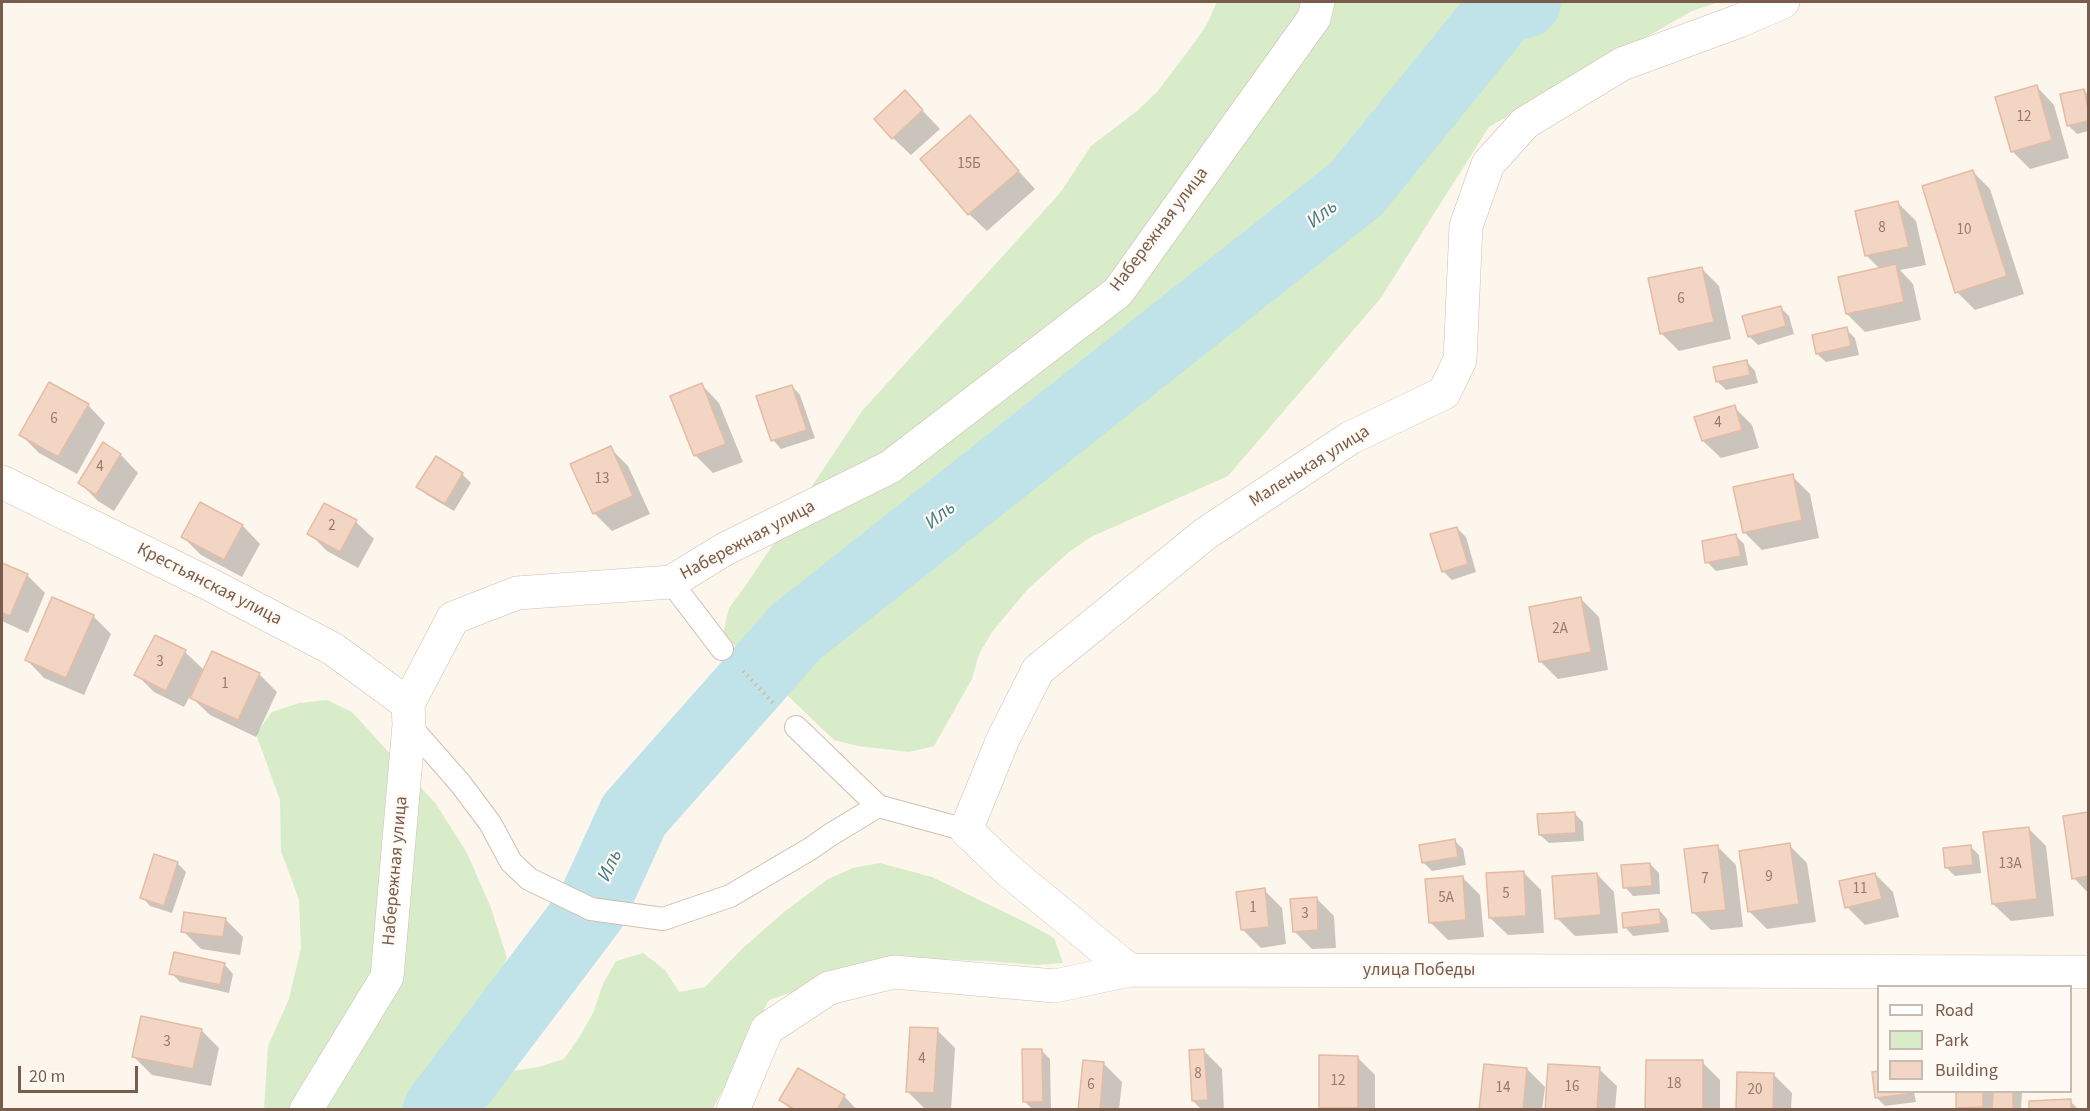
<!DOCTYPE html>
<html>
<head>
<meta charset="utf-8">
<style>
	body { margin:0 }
	#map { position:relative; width:2090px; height:1111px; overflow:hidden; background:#fdf6ec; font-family:"Source Sans 3",sans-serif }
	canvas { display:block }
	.frame { position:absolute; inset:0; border:3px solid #7a5c4d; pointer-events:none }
	.legend { position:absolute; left:1877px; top:985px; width:195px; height:108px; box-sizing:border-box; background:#fffaf3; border:2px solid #cabbb1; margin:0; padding:8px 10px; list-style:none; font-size:18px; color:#7a5c4d }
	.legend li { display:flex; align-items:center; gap:12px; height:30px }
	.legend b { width:30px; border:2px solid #cabbb1 }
	.scale { position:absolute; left:18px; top:1066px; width:120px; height:27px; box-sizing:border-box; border:3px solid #7a5c4d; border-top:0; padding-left:8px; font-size:18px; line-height:21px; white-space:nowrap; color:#7a5c4d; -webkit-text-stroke:4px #fffaf3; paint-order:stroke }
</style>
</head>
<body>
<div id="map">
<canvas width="2090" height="1111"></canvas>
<div class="frame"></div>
<ul class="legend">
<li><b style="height:8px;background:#fff"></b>Road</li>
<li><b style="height:16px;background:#d8ecc9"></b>Park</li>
<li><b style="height:16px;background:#f3d5c3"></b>Building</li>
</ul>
<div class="scale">20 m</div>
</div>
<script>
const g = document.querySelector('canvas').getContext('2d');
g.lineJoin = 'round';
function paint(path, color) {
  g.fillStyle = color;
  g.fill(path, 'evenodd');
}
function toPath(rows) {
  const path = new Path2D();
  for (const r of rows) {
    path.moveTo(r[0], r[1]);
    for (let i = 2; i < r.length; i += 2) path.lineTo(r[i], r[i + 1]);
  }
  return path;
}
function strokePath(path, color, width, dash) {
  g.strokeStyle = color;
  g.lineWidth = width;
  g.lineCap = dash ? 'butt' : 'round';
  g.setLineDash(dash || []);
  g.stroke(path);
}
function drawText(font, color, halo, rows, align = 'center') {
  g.font = font + ' "Source Sans 3",sans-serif';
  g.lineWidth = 4.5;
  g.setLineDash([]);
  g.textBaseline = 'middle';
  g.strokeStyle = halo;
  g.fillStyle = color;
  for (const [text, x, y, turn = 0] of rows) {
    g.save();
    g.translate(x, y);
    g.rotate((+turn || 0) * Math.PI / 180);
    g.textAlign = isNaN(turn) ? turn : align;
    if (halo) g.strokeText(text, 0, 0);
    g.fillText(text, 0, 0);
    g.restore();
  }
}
paint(toPath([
	[1217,2,1719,2,1692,11,1489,127,1380,299,1228,476,1091,537,1069,552,1027,590,992,632,979,654,972,679,934,746,909,752,858,746,834,740,723,634,729,608,746,585,862,411,1060,193,1091,146,1137,111,1157,92,1192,46,1207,24],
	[327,700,352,712,436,804,467,853,491,908,507,958,482,1011,463,1031,461,1058,486,1072,513,1071,538,1067,564,1059,580,1036,593,1013,603,984,616,961,643,953,665,970,679,992,705,987,743,948,784,912,828,879,853,868,880,863,932,877,1031,925,1054,938,1063,963,1037,965,986,961,885,957,858,964,834,978,769,1000,713,1109,264,1109,268,1046,289,999,301,948,299,900,281,851,280,800,256,734,272,712,299,703]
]), '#d8ecc9');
paint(toPath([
	[2037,87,2054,105,2069,158,2030,169,2012,151],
	[2084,90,2088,95,2088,131,2077,134,2068,125],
	[922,110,940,129,911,155,893,138],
	[970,118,1035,189,987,231,969,214],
	[1972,171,1990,189,2024,294,1975,310,1957,292],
	[1898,203,1916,221,1926,265,1900,270,1913,284,1921,320,1865,332,1847,314,1880,269,1867,256,1857,212],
	[1701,268,1719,286,1731,339,1679,351,1661,333],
	[1780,307,1789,316,1794,334,1758,345,1749,336],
	[1846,329,1855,338,1859,355,1826,362,1817,354],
	[1747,362,1755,371,1758,383,1726,390,1717,381],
	[702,385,719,403,743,462,713,473,695,455],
	[792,386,800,395,815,438,781,449,773,440],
	[88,405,105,423,77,474,39,453,21,435],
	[1734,407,1752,425,1759,448,1721,458,1703,441],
	[610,448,628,466,650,514,612,531,594,513],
	[121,455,138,473,114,511,98,501,80,483],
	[436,458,462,474,471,483,454,511,427,495,418,486],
	[1792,476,1810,494,1819,538,1762,550,1744,532],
	[201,504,243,526,260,544,242,577,201,555,183,537],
	[325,505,356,522,374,539,358,568,327,551,309,533],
	[1457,528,1466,537,1476,572,1452,580,1443,571],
	[1736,536,1744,544,1748,565,1716,571,1707,562],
	[2,564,27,575,45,593,28,633,2,621],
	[1581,599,1599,617,1608,670,1558,679,1540,661],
	[93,616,111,634,84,695,44,678,27,660],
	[156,637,185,652,204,670,259,674,277,692,256,737,210,715,190,696,184,707,154,692,136,674],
	[1574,813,1583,822,1584,841,1549,843,1540,835],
	[2088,814,2088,893,2074,878,2065,817],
	[2028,828,2046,846,2054,916,2011,921,1993,904],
	[1455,841,1463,849,1466,865,1432,871,1423,862],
	[1789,845,1807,863,1816,922,1767,929,1749,911],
	[1970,846,1979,855,1981,873,1955,876,1946,867],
	[1718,847,1736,865,1743,927,1711,930,1693,912],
	[177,863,186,872,172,913,150,906,142,897],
	[1650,864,1659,873,1660,894,1633,896,1625,887],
	[1523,872,1541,890,1544,933,1508,935,1490,918],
	[1597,874,1614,892,1618,933,1575,936,1557,918],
	[1875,874,1893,892,1899,917,1865,925,1847,907],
	[1462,877,1480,895,1484,937,1448,940,1430,922],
	[1264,890,1282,908,1286,944,1261,948,1243,930],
	[1316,898,1334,916,1336,948,1312,949,1294,931],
	[1659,910,1667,919,1669,932,1633,936,1625,927],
	[225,919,243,937,240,955,201,949,183,931],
	[225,965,233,974,229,993,180,982,171,973],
	[201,1030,219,1048,211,1086,152,1075,134,1057],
	[937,1030,955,1048,951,1110,925,1109,907,1091],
	[1041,1050,1050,1059,1051,1110,1033,1110,1025,1102],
	[1204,1051,1222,1069,1224,1110,1202,1110,1193,1101],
	[1357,1057,1375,1075,1375,1110,1322,1110,1320,1108],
	[1702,1062,1720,1080,1720,1110,1647,1110],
	[1104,1064,1122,1082,1119,1110,1080,1110],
	[1527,1069,1545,1087,1542,1110,1481,1110],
	[1599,1069,1617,1086,1615,1110,1546,1110],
	[1873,1073,1878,1073,1878,1092,1914,1092,1916,1102,1885,1106,1876,1097],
	[1774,1075,1792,1093,1791,1110,1737,1110],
	[1957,1092,2022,1092,2021,1110,1960,1110,1958,1107],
	[844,1096,857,1110,791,1110,781,1100],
	[2070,1101,2079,1110,2031,1110]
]), '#0003');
strokePath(toPath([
	[439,1110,591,909,634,815,796,632,1356,189,1504,7,1525,2]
]), '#bfe3e8', 72);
const building = toPath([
	[2037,85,2052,140,2011,152,1995,97,2037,85],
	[2084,89,2088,108,2088,121,2067,126,2060,94,2084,89],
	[905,90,923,110,892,139,874,119,905,90],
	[970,115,1019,171,968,215,920,159,970,115],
	[1973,170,2007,276,1955,293,1922,186,1973,170],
	[1898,201,1909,247,1865,256,1855,211,1898,201],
	[1896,264,1904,302,1846,314,1838,277,1896,264],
	[1702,267,1714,322,1660,334,1648,278,1702,267],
	[1781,306,1786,326,1748,337,1742,316,1781,306],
	[1847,327,1851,346,1816,354,1812,335,1847,327],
	[1747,360,1750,375,1716,382,1713,367,1747,360],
	[49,382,89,404,58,457,19,435,49,382],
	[702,383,726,444,694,456,670,396,702,383],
	[792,385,807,430,771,441,756,396,792,385],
	[1735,405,1742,430,1702,441,1694,417,1735,405],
	[103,442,121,454,96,495,78,483,103,442],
	[611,446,633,496,593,514,570,464,611,446],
	[436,456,463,473,445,504,416,487,436,456],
	[1793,474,1802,520,1743,533,1733,487,1793,474],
	[200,502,243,525,224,560,181,537,200,502],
	[324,503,357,520,340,552,307,534,324,503],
	[1457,527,1468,564,1442,572,1430,534,1457,527],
	[1736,534,1741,556,1705,563,1702,541,1736,534],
	[2,563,28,574,10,616,2,613,2,563],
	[52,597,94,615,66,678,25,660,52,597],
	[1581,597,1591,652,1539,662,1529,607,1581,597],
	[155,635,186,650,166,691,134,675,155,635],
	[212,651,260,673,238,720,190,698,212,651],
	[1575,812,1576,833,1539,835,1537,814,1575,812],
	[2088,812,2088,876,2072,879,2063,816,2088,812],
	[2029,827,2037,899,1992,904,1983,832,2029,827],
	[1455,839,1458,857,1422,863,1419,845,1455,839],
	[1790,843,1799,904,1748,912,1739,851,1790,843],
	[1718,845,1726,910,1692,913,1684,849,1718,845],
	[1971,845,1973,865,1945,868,1943,848,1971,845],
	[154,854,178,862,164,906,140,898,154,854],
	[1650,863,1652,886,1623,888,1621,865,1650,863],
	[1524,871,1526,916,1489,918,1486,873,1524,871],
	[1597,873,1601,915,1555,919,1552,876,1597,873],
	[1875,873,1882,899,1845,908,1839,881,1875,873],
	[1463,876,1466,920,1429,923,1425,879,1463,876],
	[1265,888,1269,927,1241,930,1236,892,1265,888],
	[1317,897,1318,930,1293,932,1290,899,1317,897],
	[1659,909,1661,924,1623,928,1622,913,1659,909],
	[184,912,226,918,223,937,181,932,184,912],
	[174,952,225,963,220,985,169,974,174,952],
	[141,1016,202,1029,193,1069,132,1057,141,1016],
	[910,1027,938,1028,934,1093,906,1092,910,1027],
	[1022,1049,1042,1049,1043,1102,1023,1102,1022,1049],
	[1204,1049,1208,1100,1192,1101,1189,1050,1204,1049],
	[1319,1055,1358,1056,1358,1108,1319,1108,1319,1055],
	[1083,1060,1104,1062,1100,1110,1078,1110,1083,1060],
	[1646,1060,1703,1060,1703,1110,1645,1110,1646,1060],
	[1484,1064,1527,1068,1523,1110,1479,1110,1484,1064],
	[1548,1064,1600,1067,1597,1110,1545,1110,1548,1064],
	[798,1068,845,1095,837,1110,796,1110,779,1100,798,1068],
	[1878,1071,1878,1092,1907,1092,1908,1094,1875,1098,1872,1072,1878,1071],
	[1737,1072,1774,1073,1773,1110,1736,1110,1737,1072],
	[1956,1092,1983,1092,1983,1107,1956,1108,1956,1092],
	[1993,1092,2013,1092,2013,1110,1992,1110,1993,1092],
	[2071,1099,2071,1110,2029,1110,2029,1101,2071,1099]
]);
paint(building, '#f3d5c3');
strokePath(building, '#e6bba3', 1.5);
const service = toPath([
	[671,582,722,649],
	[409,725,460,783,490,823,511,862,529,879,591,909,663,919,730,896,810,849,830,835,878,806],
	[796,727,878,806,966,830]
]);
const minor = toPath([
	[2,482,209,584,333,649,408,704],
	[1129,970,1009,871,966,830,1003,739,1038,670,1205,534,1350,438,1444,393,1460,360,1466,226,1488,164,1525,123,1622,64,1739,21,1783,2],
	[306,1110,387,977,409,725,408,704,453,618,517,593,671,582,725,549,890,467,1118,292,1314,18,1318,2],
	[733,1110,767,1029,829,988,894,972,1055,986,1129,970,2088,972]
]);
strokePath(service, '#d1beb0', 24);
strokePath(minor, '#d1beb0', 34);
strokePath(toPath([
	[743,671,775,705]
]), '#d9b8a5', 4, [1.5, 4.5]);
strokePath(service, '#fff', 22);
strokePath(minor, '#fff', 33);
drawText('15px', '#987a6a', null, [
	["12",2024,118],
	["15Б",969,165],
	["8",1882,229],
	["10",1964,231],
	["6",1681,300],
	["6",54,420],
	["4",1718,424],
	["4",100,468],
	["13",602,480],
	["2",332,527],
	["2А",1560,630],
	["3",160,663],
	["1",225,685],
	["13А",2010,865],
	["9",1769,878],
	["7",1705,880],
	["11",1860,890],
	["5",1506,895],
	["5А",1446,899],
	["1",1253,909],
	["3",1305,915],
	["3",167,1043],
	["4",922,1060],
	["8",1198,1075],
	["12",1338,1082],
	["18",1674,1085],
	["6",1091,1086],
	["16",1572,1088],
	["14",1503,1089],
	["20",1755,1091]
]);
drawText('18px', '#7a5c4d', '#fffaf3', [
	["Набережная улица",1160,230,-53],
	["Маленькая улица",1310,467,-32],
	["Набережная улица",748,541,-28],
	["Крестьянская улица",209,585,27],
	["Набережная улица",396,871,-85],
	["улица Победы",1419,971]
]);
drawText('italic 20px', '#437c86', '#fffaf3', [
	["Иль",1323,215,-38],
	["Иль",941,516,-38],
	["Иль",611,866,-65]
]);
</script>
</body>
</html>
